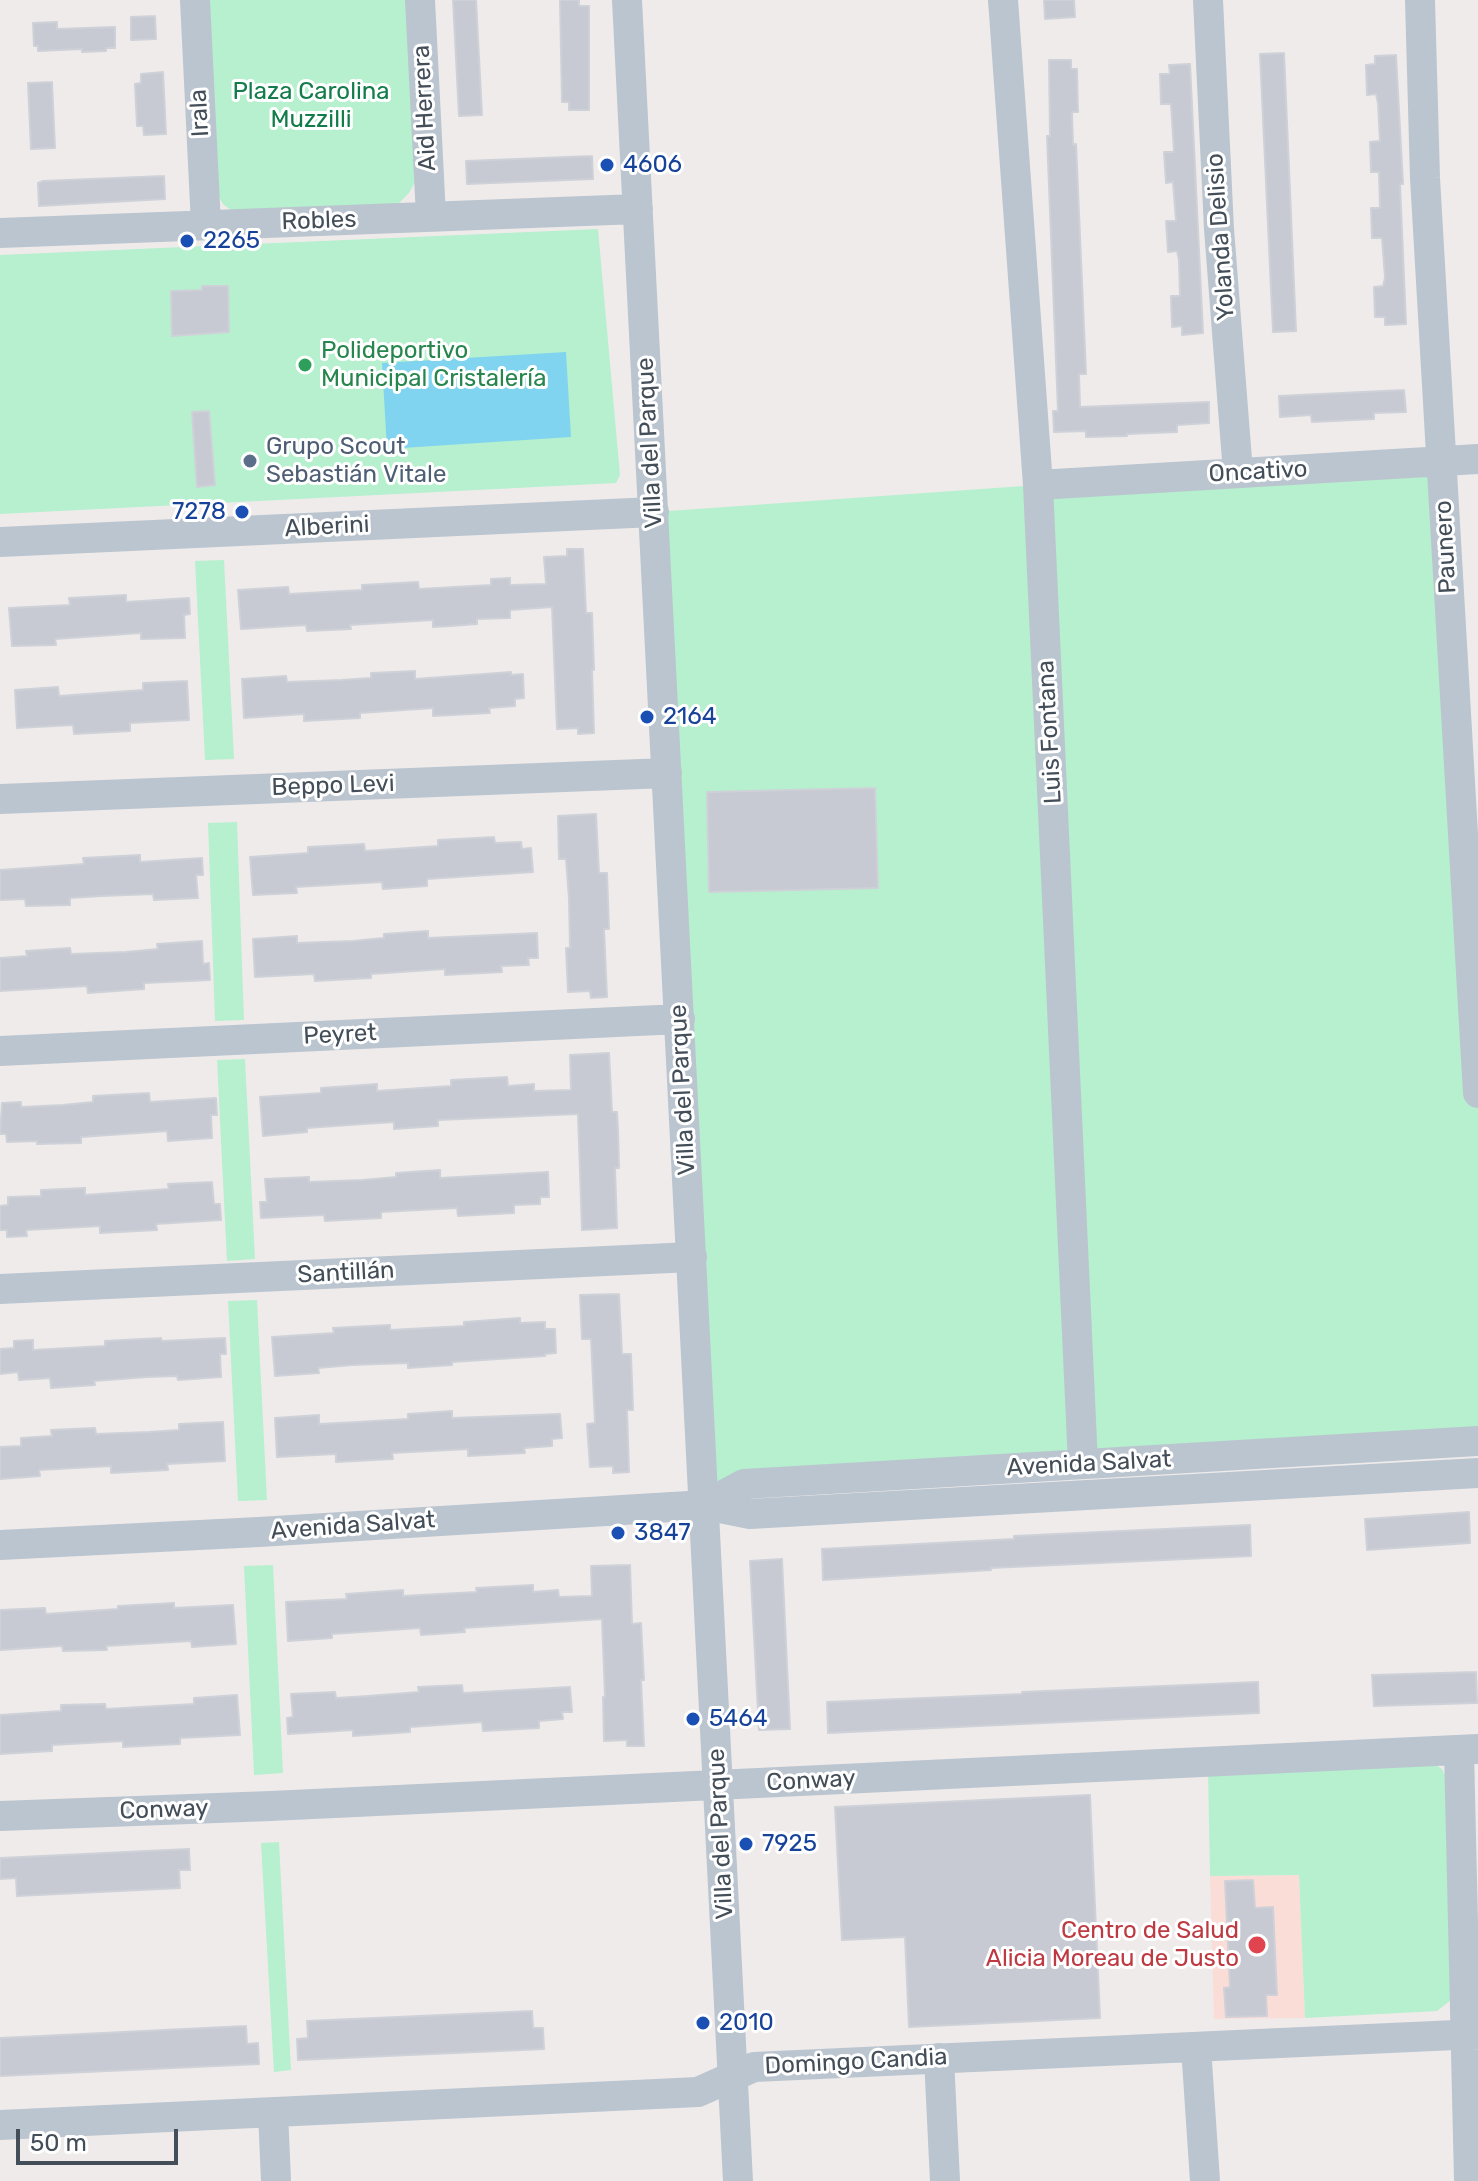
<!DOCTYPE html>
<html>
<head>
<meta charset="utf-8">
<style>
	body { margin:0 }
	#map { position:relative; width:1478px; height:2181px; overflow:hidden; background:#efebeb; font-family:Rubik,sans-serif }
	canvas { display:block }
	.scale { position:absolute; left:16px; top:2129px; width:162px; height:36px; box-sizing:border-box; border:4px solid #434e59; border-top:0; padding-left:10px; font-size:24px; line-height:28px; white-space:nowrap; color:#434e59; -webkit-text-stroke:6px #fff; paint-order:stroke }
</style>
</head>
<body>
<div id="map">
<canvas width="1478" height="2181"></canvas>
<div class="scale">50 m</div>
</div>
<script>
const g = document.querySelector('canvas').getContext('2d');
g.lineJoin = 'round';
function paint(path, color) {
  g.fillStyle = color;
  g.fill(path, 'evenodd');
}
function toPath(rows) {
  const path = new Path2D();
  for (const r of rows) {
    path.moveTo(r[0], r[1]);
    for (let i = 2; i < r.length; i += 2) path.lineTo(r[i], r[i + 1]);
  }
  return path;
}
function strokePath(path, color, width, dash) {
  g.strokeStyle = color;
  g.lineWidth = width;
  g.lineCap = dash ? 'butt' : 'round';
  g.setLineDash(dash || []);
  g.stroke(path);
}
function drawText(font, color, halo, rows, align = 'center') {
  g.font = font + ' Rubik,sans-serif';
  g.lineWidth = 6;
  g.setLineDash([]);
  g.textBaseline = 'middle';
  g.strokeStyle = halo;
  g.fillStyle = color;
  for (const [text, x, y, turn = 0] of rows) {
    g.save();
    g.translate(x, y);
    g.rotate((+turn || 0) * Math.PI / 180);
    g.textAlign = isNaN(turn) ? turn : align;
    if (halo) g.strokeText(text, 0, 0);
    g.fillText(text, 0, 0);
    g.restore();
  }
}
paint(toPath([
	[1299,1875,1305,2018,1214,2019,1210,1876]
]), '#fbddd8');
paint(toPath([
	[205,0,409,0,416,180,409,193,397,205,236,214,223,204,213,187],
	[598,229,620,475,616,483,0,514,0,255],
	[1441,462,1478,1093,1478,1441,744,1484,705,1505,654,512,1038,485],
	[224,560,234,759,205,760,195,561],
	[237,822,244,1020,215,1021,208,823],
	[245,1059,255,1259,227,1261,217,1060],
	[257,1300,267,1500,238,1501,228,1301],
	[273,1565,283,1773,254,1775,244,1566],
	[1428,1760,1442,1769,1449,1784,1456,1996,1437,2011,1305,2018,1299,1875,1210,1876,1208,1769],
	[279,1842,291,2070,274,2072,261,1843]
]), '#b6f0ce');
paint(toPath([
	[566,352,571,437,387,449,382,363]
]), '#81d4ef');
const building = toPath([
	[453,0,476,0,482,115,459,116,453,0],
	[560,0,579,0,579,6,589,6,589,110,569,110,569,102,562,102,560,0],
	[1044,0,1074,0,1075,17,1045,19,1044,0],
	[155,16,156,39,131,40,131,17,155,16],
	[57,22,57,29,115,27,115,48,106,48,106,51,82,52,82,49,38,51,38,46,34,46,33,23,57,22],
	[1284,53,1296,331,1273,332,1260,54,1284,53],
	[1396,55,1403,184,1400,184,1406,324,1385,325,1385,317,1375,317,1374,287,1383,286,1385,278,1382,238,1372,238,1371,208,1380,208,1379,172,1371,172,1370,142,1380,141,1378,103,1376,94,1367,95,1366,65,1375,64,1375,56,1396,55],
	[1049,60,1071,60,1071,69,1077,69,1078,112,1072,112,1073,145,1076,144,1086,374,1079,374,1080,407,1209,402,1209,423,1177,425,1177,432,1127,434,1127,436,1086,437,1086,431,1054,432,1053,411,1058,411,1047,136,1050,136,1049,60],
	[1190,64,1203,333,1182,335,1182,326,1172,327,1171,296,1180,296,1179,260,1177,251,1168,252,1166,221,1176,221,1173,182,1166,183,1164,152,1174,152,1171,104,1161,104,1160,74,1170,74,1169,65,1190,64],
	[163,72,166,134,144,135,143,126,137,126,135,84,141,83,141,74,163,72],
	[52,82,55,148,31,149,28,83,52,82],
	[592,156,593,179,467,184,466,161,592,156],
	[164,176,165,199,39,206,38,183,43,181,164,176],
	[202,286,228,286,229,332,172,336,171,291,202,290,202,286],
	[1404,390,1406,412,1374,413,1374,419,1312,422,1311,415,1280,417,1279,396,1404,390],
	[209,411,215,485,197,487,192,412,209,411],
	[567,549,583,549,586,613,592,613,594,670,592,670,594,733,578,734,578,728,557,729,552,607,510,610,510,618,477,619,477,624,451,626,433,627,433,620,350,625,351,629,307,631,306,625,241,629,238,590,288,587,289,594,362,590,362,585,418,582,419,589,491,585,491,579,510,578,510,585,546,584,544,557,567,556,567,549],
	[126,595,126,602,189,598,190,614,184,615,185,638,141,639,141,633,55,639,56,645,12,646,9,608,70,605,69,598,126,595],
	[415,671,415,679,511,672,511,675,523,674,524,698,515,699,515,706,489,708,490,713,433,716,433,708,360,713,360,718,304,721,304,714,244,718,242,679,286,676,287,682,342,680,371,678,371,673,415,671],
	[187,681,189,720,130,723,130,731,74,734,73,725,17,728,15,690,58,687,59,696,143,690,143,683,187,681],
	[875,788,878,888,709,892,707,792,875,788],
	[596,814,599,873,607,873,609,929,604,929,607,997,591,998,590,991,568,992,566,948,570,948,569,899,566,859,559,859,558,816,596,814],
	[494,837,495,843,521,842,522,849,531,848,533,872,427,879,427,886,383,889,382,882,296,887,297,893,253,895,250,857,308,853,308,847,364,844,365,851,409,848,438,846,438,840,494,837],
	[140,855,140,862,202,858,203,875,196,875,198,898,154,900,153,894,102,896,70,898,70,905,26,906,25,899,0,900,0,870,84,864,83,858,140,855],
	[428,931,428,938,537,933,538,958,528,958,529,965,501,966,502,972,445,975,445,969,371,974,371,978,315,981,314,974,255,977,253,939,297,936,297,943,353,941,384,938,384,934,428,931],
	[202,941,203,964,209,963,210,980,144,983,144,989,88,993,87,986,0,991,0,958,27,956,26,951,70,948,71,954,126,952,158,949,157,944,202,941],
	[609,1053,612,1112,617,1112,618,1130,619,1168,615,1168,617,1228,582,1230,578,1114,438,1120,438,1126,394,1129,394,1122,363,1124,307,1128,307,1132,263,1136,260,1097,321,1093,321,1088,377,1084,377,1091,451,1086,451,1080,507,1077,508,1086,534,1084,534,1091,571,1090,570,1055,609,1053],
	[149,1093,150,1102,216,1098,217,1115,211,1115,212,1138,168,1141,167,1131,81,1137,81,1143,37,1144,37,1141,7,1142,6,1134,0,1134,2,1103,21,1102,21,1107,63,1105,93,1102,93,1096,149,1093],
	[440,1170,440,1178,548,1172,549,1197,540,1197,540,1204,514,1205,514,1213,458,1216,457,1208,381,1212,381,1218,325,1221,324,1215,261,1218,260,1202,267,1202,265,1179,309,1177,309,1182,363,1180,396,1177,396,1173,440,1170],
	[212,1182,214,1204,220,1204,221,1220,156,1224,157,1230,100,1233,100,1226,26,1230,27,1236,7,1237,7,1230,0,1230,0,1206,8,1205,8,1197,41,1196,41,1190,85,1188,85,1195,169,1189,168,1184,212,1182],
	[619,1294,622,1354,631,1354,633,1410,627,1410,629,1472,613,1473,613,1466,590,1467,587,1424,595,1423,591,1339,582,1339,580,1295,619,1294],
	[520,1318,520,1323,545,1322,545,1329,555,1329,556,1353,545,1354,545,1356,452,1362,452,1365,408,1368,408,1363,352,1365,318,1368,319,1373,275,1376,272,1337,334,1333,333,1328,351,1327,390,1325,390,1330,464,1326,464,1322,520,1318],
	[161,1338,162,1341,225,1338,226,1354,220,1354,221,1377,178,1380,177,1376,147,1377,94,1381,95,1385,51,1388,50,1378,19,1380,18,1372,0,1374,0,1349,14,1348,14,1341,33,1340,33,1350,105,1346,105,1341,161,1338],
	[452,1411,452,1418,560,1414,562,1438,552,1439,552,1446,524,1448,525,1453,468,1456,468,1449,392,1453,393,1459,336,1462,336,1454,277,1457,275,1418,319,1415,319,1424,358,1422,408,1419,408,1414,452,1411],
	[223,1422,225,1461,167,1464,168,1470,111,1473,111,1466,39,1470,40,1476,0,1479,0,1447,21,1446,21,1438,52,1436,51,1430,95,1428,96,1434,149,1432,179,1430,179,1424,223,1422],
	[1469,1512,1470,1543,1367,1550,1365,1519,1469,1512],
	[1250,1525,1251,1556,991,1568,991,1570,823,1580,822,1549,1014,1539,1014,1536,1250,1525],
	[782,1559,790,1729,759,1730,750,1561,782,1559],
	[630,1565,632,1624,641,1623,644,1680,641,1680,644,1746,627,1746,627,1740,604,1741,603,1697,605,1697,602,1619,464,1628,465,1632,421,1635,420,1628,332,1634,332,1638,288,1641,286,1602,347,1599,346,1594,403,1590,403,1596,477,1592,476,1588,533,1585,533,1592,558,1590,559,1597,592,1596,591,1566,630,1565],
	[174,1603,174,1608,233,1605,236,1644,192,1647,191,1641,106,1646,107,1650,63,1651,62,1646,0,1650,0,1610,45,1608,46,1614,118,1609,118,1606,174,1603],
	[1476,1672,1477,1703,1374,1706,1372,1675,1476,1672],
	[1258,1682,1259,1713,828,1733,827,1702,1022,1694,1022,1692,1258,1682],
	[462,1685,463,1693,570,1687,572,1712,562,1712,563,1719,539,1721,539,1728,483,1731,482,1722,410,1727,410,1732,353,1736,353,1730,288,1734,287,1718,293,1717,291,1694,335,1692,336,1698,368,1696,419,1692,418,1687,462,1685],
	[237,1695,240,1735,180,1738,180,1744,123,1747,123,1741,52,1745,52,1751,0,1754,0,1715,61,1711,61,1705,105,1704,106,1709,194,1704,194,1698,237,1695],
	[1090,1795,1100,2018,909,2027,905,1937,842,1940,835,1807,1090,1795],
	[189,1849,190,1870,179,1870,180,1888,17,1896,16,1878,0,1879,0,1858,189,1849],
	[1253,1880,1255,1908,1273,1907,1277,1995,1266,1995,1267,2016,1226,2017,1224,1988,1230,1987,1225,1881,1253,1880],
	[532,2011,533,2028,543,2028,544,2049,298,2060,297,2039,308,2038,307,2021,532,2011],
	[246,2026,247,2044,258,2043,259,2064,0,2076,0,2038,246,2026]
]);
paint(building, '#c7cad2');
strokePath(building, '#cfd1d8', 2);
strokePath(toPath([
	[195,0,206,225],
	[420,0,431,216],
	[627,0,738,2181],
	[1003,0,1038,485,1083,1464],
	[1208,0,1219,229,1238,473],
	[1420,0,1425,178,1478,1093],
	[0,233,638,209],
	[1038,485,1478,459],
	[0,542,654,512],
	[0,799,667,773],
	[0,1051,680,1019],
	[0,1289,692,1257],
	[705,1505,744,1484,1478,1441],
	[0,1545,259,1532,705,1505,750,1514,1478,1473],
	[1459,1750,1469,2181],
	[0,1816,271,1806,1478,1749],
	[1196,2047,1205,2181],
	[939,2058,945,2181],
	[273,2112,276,2181],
	[0,2125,698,2092,754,2067,1478,2034]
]), '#bbc5cf', 30);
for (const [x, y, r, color] of [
	[607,165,8,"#1a4fb4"],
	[187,241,8,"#1a4fb4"],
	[305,365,8,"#2e9e5b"],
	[250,461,8,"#5c6f8a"],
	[242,512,8,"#1a4fb4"],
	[647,717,8,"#1a4fb4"],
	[618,1533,8,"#1a4fb4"],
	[693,1719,8,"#1a4fb4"],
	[746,1844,8,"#1a4fb4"],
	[1257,1945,10,"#e0444e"],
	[703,2023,8,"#1a4fb4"]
]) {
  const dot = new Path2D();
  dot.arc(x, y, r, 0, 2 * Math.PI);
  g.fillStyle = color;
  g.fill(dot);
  strokePath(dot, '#fff', 3);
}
drawText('24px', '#127c4b', '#fff', [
	["Plaza Carolina",311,92],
	["Muzzilli",311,120]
]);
drawText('24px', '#434e59', '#fff', [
	["Aid Herrera",425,108,-93],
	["Irala",200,113,-93],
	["Robles",319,221,-2],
	["Yolanda Delisio",1221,237,-94],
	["Villa del Parque",650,443,-93],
	["Oncativo",1258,472,-3],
	["Alberini",327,527,-3],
	["Paunero",1446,547,-93],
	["Luis Fontana",1050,732,-93],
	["Beppo Levi",333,786,-2],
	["Peyret",340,1035,-3],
	["Villa del Parque",683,1090,-93],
	["Santillán",346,1273,-3],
	["Avenida Salvat",1089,1464,-3],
	["Avenida Salvat",353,1526,-4],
	["Conway",811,1781,-3],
	["Conway",164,1810,-2],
	["Villa del Parque",721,1834,-93],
	["Domingo Candia",856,2062,-3]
]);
drawText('24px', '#164399', '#fff', [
	["4606",623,165],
	["2265",203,241],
	["7278",226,512,"right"],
	["2164",663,717],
	["3847",634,1533],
	["5464",709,1719],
	["7925",762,1844],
	["2010",719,2023]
], 'left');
drawText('24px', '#27864d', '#fff', [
	["Polideportivo",321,351],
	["Municipal Cristalería",321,379]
], 'left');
drawText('24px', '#4e5e75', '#fff', [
	["Grupo Scout",266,447],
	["Sebastián Vitale",266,475]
], 'left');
drawText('24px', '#be3a42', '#fff', [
	["Centro de Salud",1239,1931],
	["Alicia Moreau de Justo",1239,1959]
], 'right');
</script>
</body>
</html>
